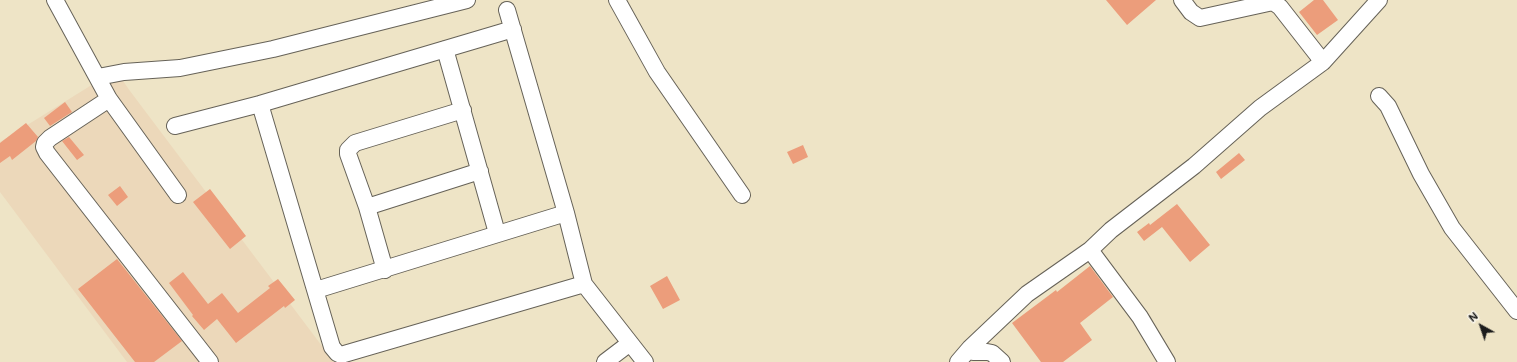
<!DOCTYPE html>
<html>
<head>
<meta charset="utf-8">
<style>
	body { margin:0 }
	#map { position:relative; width:1517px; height:362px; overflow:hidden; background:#eee4c6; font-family:Mali,sans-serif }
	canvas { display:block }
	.north { position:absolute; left:1461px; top:306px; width:40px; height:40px; -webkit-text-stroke:3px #fbf7ec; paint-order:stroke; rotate:320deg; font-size:11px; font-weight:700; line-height:16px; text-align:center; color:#1c1c1c }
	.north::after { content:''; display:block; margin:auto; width:14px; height:18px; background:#1c1c1c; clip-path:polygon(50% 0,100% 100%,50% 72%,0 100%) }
</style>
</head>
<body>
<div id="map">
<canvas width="1517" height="362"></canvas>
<div class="north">N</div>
</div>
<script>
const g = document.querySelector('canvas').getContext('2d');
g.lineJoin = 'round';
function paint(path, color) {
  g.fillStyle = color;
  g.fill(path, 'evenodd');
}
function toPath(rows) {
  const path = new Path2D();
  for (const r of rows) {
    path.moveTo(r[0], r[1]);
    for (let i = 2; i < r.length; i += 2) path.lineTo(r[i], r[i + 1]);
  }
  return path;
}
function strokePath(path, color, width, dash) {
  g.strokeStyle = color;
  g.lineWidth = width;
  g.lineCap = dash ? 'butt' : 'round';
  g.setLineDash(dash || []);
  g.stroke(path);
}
paint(toPath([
	[121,78,130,91,334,362,127,362,0,192,0,142,90,86]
]), '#ecd8ba');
paint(toPath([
	[1106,0,1156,0,1127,25],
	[1314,0,1323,0,1338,20,1317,35,1299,12],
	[65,102,72,112,50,126,44,118],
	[26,123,38,137,36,141,12,160,10,156,0,163,0,143],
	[69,137,84,155,77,160,62,141],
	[803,145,808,157,793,164,787,152],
	[1239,153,1245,160,1221,179,1216,172],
	[120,186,128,197,117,206,108,195],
	[210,189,246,236,230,249,193,202],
	[1177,204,1210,245,1190,262,1162,227,1144,241,1137,232,1149,223,1150,225],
	[117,259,182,341,154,362,135,362,78,289],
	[1090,266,1113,297,1080,323,1092,340,1063,362,1041,362,1012,323,1056,290,1057,292],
	[183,272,208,304,222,293,238,313,270,288,268,286,278,279,295,300,285,308,284,306,236,343,217,319,204,330,192,316,193,315,169,283],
	[667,276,680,300,663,309,650,286]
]), '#ec9d7b');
const minor = toPath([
	[55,0,109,99,178,195],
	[617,0,657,72,742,195],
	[1182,0,1191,12,1200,18,1273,2,1280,7,1323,62],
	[507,10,566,213,584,284,645,362],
	[445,49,497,233],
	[98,77,124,72,180,68,273,49,467,0],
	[1379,96,1388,106,1421,174,1452,228,1517,311],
	[109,99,50,138,45,143,44,147,47,153,210,362],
	[260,104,332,347,337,353,341,355,584,284],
	[175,126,260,104,513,29],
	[367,207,480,171],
	[1090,250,1140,317,1167,362],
	[385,270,367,207,348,154,348,150,355,143,463,110],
	[316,290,566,213],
	[973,352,987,352,992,353,1002,362],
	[605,362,630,343],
	[958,362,970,348,1027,294,1090,250,1111,230,1194,166,1260,108,1323,62,1379,0]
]);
strokePath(minor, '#666258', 18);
strokePath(minor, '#fff', 16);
</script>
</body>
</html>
